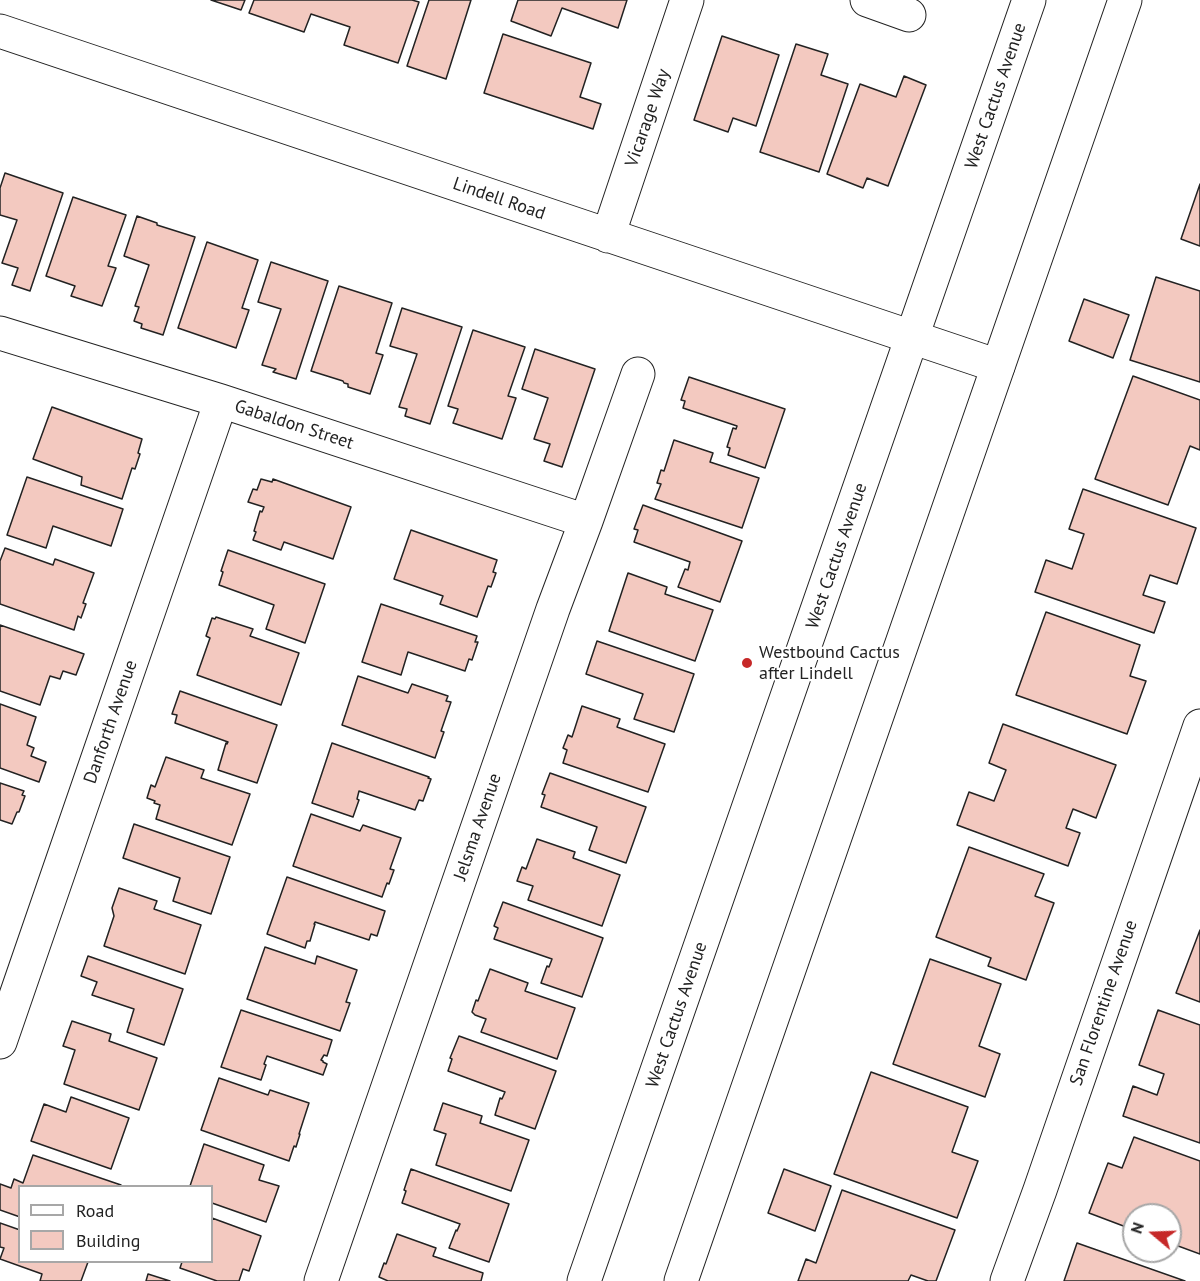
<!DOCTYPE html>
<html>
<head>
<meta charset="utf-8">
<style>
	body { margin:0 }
	#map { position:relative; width:1200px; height:1281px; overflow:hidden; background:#fff; font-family:"PT Sans",sans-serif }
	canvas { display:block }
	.legend { position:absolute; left:18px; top:1185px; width:195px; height:78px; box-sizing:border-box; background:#fff; border:2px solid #a7a7a7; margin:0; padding:8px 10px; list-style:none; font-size:18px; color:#222 }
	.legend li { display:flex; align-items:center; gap:12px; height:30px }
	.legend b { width:30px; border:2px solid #a7a7a7 }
	.north { position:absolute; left:1122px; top:1203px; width:60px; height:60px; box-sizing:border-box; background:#fff; border:2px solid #a7a7a7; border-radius:50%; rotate:289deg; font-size:16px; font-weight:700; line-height:24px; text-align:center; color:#222 }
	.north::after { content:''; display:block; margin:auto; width:21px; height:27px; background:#c62828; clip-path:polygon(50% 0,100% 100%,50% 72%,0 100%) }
</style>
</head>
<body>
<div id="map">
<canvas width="1200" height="1281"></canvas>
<ul class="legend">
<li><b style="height:8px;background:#fff"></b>Road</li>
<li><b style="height:16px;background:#f3c9c0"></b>Building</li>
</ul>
<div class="north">N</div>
</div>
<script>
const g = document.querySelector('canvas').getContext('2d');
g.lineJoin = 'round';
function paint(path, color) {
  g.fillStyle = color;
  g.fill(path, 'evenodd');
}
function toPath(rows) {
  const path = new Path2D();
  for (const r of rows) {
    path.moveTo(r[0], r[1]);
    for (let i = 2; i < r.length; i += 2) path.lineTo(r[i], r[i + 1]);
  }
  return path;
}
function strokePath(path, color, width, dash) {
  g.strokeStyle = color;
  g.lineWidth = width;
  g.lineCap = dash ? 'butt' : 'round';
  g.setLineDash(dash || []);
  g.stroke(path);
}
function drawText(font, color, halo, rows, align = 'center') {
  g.font = font + ' "PT Sans",sans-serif';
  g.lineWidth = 4.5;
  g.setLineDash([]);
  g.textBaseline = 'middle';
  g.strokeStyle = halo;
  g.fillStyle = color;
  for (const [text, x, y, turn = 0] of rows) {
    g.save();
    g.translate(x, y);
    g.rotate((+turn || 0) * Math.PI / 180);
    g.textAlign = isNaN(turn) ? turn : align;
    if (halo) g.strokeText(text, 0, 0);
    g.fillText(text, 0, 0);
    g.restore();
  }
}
const building = toPath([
	[211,0,245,0,241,10,211,0],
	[254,0,412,0,419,2,398,63,344,45,350,27,311,14,304,32,249,13,254,0],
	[429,0,471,0,446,79,407,66,429,0],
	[518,0,627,0,618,28,562,8,551,36,511,21,518,0],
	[503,34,591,63,580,97,601,104,593,129,484,93,503,34],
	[722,36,779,55,756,126,733,118,728,132,694,120,722,36],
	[796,44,828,54,821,75,848,84,819,172,760,152,796,44],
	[904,76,926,85,888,186,867,178,863,188,827,174,860,84,896,97,904,76],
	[5,173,63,193,30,291,12,285,18,268,2,263,17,220,0,215,0,188,5,173],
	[1200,184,1200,246,1181,239,1200,184],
	[73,197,126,215,108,266,116,268,102,306,71,296,75,286,46,276,73,197],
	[137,216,157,223,157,225,195,237,163,335,141,328,142,324,134,321,139,307,135,306,149,265,124,256,137,216],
	[207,242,258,260,242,308,249,310,236,348,178,328,207,242],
	[271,262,328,281,296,379,273,372,276,369,262,365,281,309,258,302,271,262],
	[1156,277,1200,291,1200,382,1130,360,1156,277],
	[339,286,392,303,376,353,383,355,370,394,348,387,348,384,344,383,343,381,311,371,339,286],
	[1084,299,1129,315,1113,358,1069,341,1084,299],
	[402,308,462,327,430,424,405,416,407,409,399,407,417,354,390,346,402,308],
	[473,330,525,347,508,396,516,398,502,439,453,423,458,409,448,406,473,330],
	[535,349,595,369,562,467,544,461,550,444,534,439,548,398,522,389,535,349],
	[1133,376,1200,400,1200,450,1190,446,1168,505,1095,479,1133,376],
	[689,377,785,409,765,468,728,455,730,448,727,447,733,428,736,429,737,426,683,408,685,401,681,400,689,377],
	[52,407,142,439,138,453,140,454,135,469,132,468,122,499,81,485,82,477,33,459,52,407],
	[674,440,713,453,710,462,759,478,742,528,655,499,661,484,657,483,661,470,664,471,674,440],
	[27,477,123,509,111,546,53,526,46,548,7,535,27,477],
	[261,479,272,482,273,479,351,507,333,559,284,542,281,550,253,540,256,532,254,531,260,511,262,512,264,507,248,502,253,489,257,490,261,479],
	[1083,489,1196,528,1177,584,1150,575,1143,595,1165,602,1154,633,1035,592,1046,560,1072,569,1084,534,1069,529,1083,489],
	[643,505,742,541,720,602,678,587,685,569,688,570,690,562,634,542,638,530,634,529,643,505],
	[411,530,497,560,493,572,496,573,491,587,488,586,477,617,440,604,443,596,394,579,411,530],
	[5,548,53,565,55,559,94,573,83,603,86,604,81,618,78,616,74,630,0,604,0,561,5,548],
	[228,550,325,584,305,643,266,629,274,605,219,585,223,572,221,571,228,550],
	[628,573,667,587,665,594,713,610,695,661,609,631,628,573],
	[381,604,477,636,475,642,478,642,472,660,469,659,465,671,408,652,401,675,362,662,381,604],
	[1046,612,1140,645,1130,676,1146,681,1127,734,1016,695,1046,612],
	[216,617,253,629,250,636,299,653,281,705,197,675,210,638,206,636,212,618,215,619,216,617],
	[0,625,84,654,76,675,63,671,60,679,50,676,40,705,0,691,0,625],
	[597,641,694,674,674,732,634,719,643,694,586,674,597,641],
	[358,676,408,693,412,684,448,696,446,701,451,702,441,731,444,732,435,758,342,725,358,676],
	[180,691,277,725,257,783,218,770,226,743,227,744,228,742,175,723,177,715,172,714,180,691],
	[0,704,36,717,27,745,34,748,31,756,46,762,39,782,0,768,0,704],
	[582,706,620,719,617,727,665,744,648,792,563,763,567,750,563,748,568,735,572,737,582,706],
	[1003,724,1116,765,1096,818,1073,809,1066,828,1080,833,1068,866,957,825,969,792,994,801,1006,770,989,763,1003,724],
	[332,743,429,777,428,778,431,779,423,801,419,800,415,810,359,791,357,799,359,800,353,817,312,803,332,743],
	[166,757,204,770,201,778,250,794,232,845,156,819,160,805,154,803,155,801,147,798,151,785,155,787,166,757],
	[550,773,646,807,626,863,589,850,597,827,541,807,545,795,542,794,550,773],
	[0,783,24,791,22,795,25,796,19,812,17,812,12,824,0,820,0,783],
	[311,814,360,831,363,825,401,838,390,869,394,870,389,884,387,883,382,897,293,866,311,814],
	[134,824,230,857,211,914,173,901,180,878,123,858,134,824],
	[537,839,575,852,573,858,620,875,602,926,528,900,533,886,517,881,522,867,526,869,537,839],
	[969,847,1044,874,1035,896,1054,903,1026,980,988,966,991,958,936,937,969,847],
	[287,877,385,911,377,936,371,934,369,940,315,922,314,924,315,924,310,941,307,941,305,948,267,934,287,877],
	[119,888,157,901,154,909,201,925,185,974,104,946,114,916,112,908,119,888],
	[503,902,603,938,582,997,541,983,547,966,549,967,552,959,494,939,498,928,494,926,503,902],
	[1200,930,1200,1002,1176,993,1200,930],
	[265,947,315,964,317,956,357,970,346,1002,350,1003,340,1031,247,999,265,947],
	[88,956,183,989,164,1045,127,1032,134,1009,92,995,97,982,81,976,88,956],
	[930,959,1001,984,979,1046,1000,1054,985,1097,893,1064,930,959],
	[490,969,528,983,525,991,575,1008,557,1059,481,1032,486,1019,475,1015,472,1012,476,1000,478,1001,490,969],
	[241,1010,332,1040,327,1056,324,1055,321,1060,323,1061,323,1062,327,1064,323,1075,267,1056,264,1064,266,1065,261,1080,221,1067,241,1010],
	[1158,1010,1200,1025,1200,1143,1123,1116,1133,1086,1157,1095,1164,1074,1139,1065,1158,1010],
	[72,1021,111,1034,109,1041,157,1058,139,1110,64,1084,75,1050,63,1046,72,1021],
	[459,1036,556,1071,535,1129,495,1115,500,1098,502,1099,505,1092,448,1071,452,1059,450,1058,459,1036],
	[871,1072,968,1107,952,1152,978,1161,957,1218,834,1174,871,1072],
	[219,1078,268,1095,270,1090,309,1103,299,1134,300,1134,296,1147,294,1146,289,1161,201,1130,219,1078],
	[71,1097,129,1118,111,1169,31,1141,44,1104,66,1112,71,1097],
	[443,1103,482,1116,480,1123,529,1140,511,1191,436,1165,446,1134,434,1130,443,1103],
	[1134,1137,1200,1161,1200,1254,1170,1243,1170,1215,1134,1215,1134,1230,1089,1213,1108,1163,1122,1168,1134,1137],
	[204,1144,264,1165,259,1180,279,1186,266,1222,212,1203,212,1186,190,1186,204,1144],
	[33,1155,121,1185,121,1186,20,1186,20,1217,0,1210,0,1184,11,1188,14,1179,23,1183,33,1155],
	[411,1169,509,1204,489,1262,449,1248,456,1230,457,1231,460,1224,402,1203,406,1191,404,1190,411,1169],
	[784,1169,831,1186,815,1231,768,1213,784,1169],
	[842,1190,955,1230,936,1281,928,1281,911,1275,908,1281,798,1281,806,1259,816,1263,842,1190],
	[212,1218,261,1236,249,1271,243,1269,239,1281,217,1281,180,1268,182,1262,212,1262,212,1218],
	[0,1223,20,1230,20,1262,88,1262,81,1281,40,1281,42,1274,0,1259,4,1248,0,1247,0,1223],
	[397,1234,436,1248,433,1256,483,1273,481,1281,388,1281,379,1277,384,1263,386,1264,397,1234],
	[1077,1243,1185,1281,1064,1281,1077,1243],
	[148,1274,170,1281,146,1281,148,1274]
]);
paint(building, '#f3c9c0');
strokePath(building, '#222', 1.5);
const minor = toPath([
	[867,0,909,15],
	[0,31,998,366],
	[608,236,687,0],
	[0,333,221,401,586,521],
	[0,1042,221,401],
	[321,1281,553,609,586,521,638,374],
	[1007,1281,1040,1190,1200,726]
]);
const major = toPath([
	[584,1281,1029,0],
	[681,1281,1125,0]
]);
strokePath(minor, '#222', 35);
strokePath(major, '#222', 35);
strokePath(minor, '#fff', 33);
strokePath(major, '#fff', 33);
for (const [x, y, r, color] of [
	[747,663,6,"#c62828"]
]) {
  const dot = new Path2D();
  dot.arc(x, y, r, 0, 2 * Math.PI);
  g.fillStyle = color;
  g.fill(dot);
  strokePath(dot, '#fff', 2);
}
drawText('18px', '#222', '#fff', [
	["West Cactus Avenue",996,96,-71],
	["Vicarage Way",648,118,-71],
	["Lindell Road",499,199,19],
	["Gabaldon Street",294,425,18],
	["West Cactus Avenue",837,556,-71],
	["Danforth Avenue",111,722,-71],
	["Jelsma Avenue",478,827,-71],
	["San Florentine Avenue",1104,1003,-71],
	["West Cactus Avenue",677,1015,-71]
]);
drawText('18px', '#222', '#fff', [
	["Westbound Cactus",759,653],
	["after Lindell",759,674]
], 'left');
</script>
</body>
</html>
